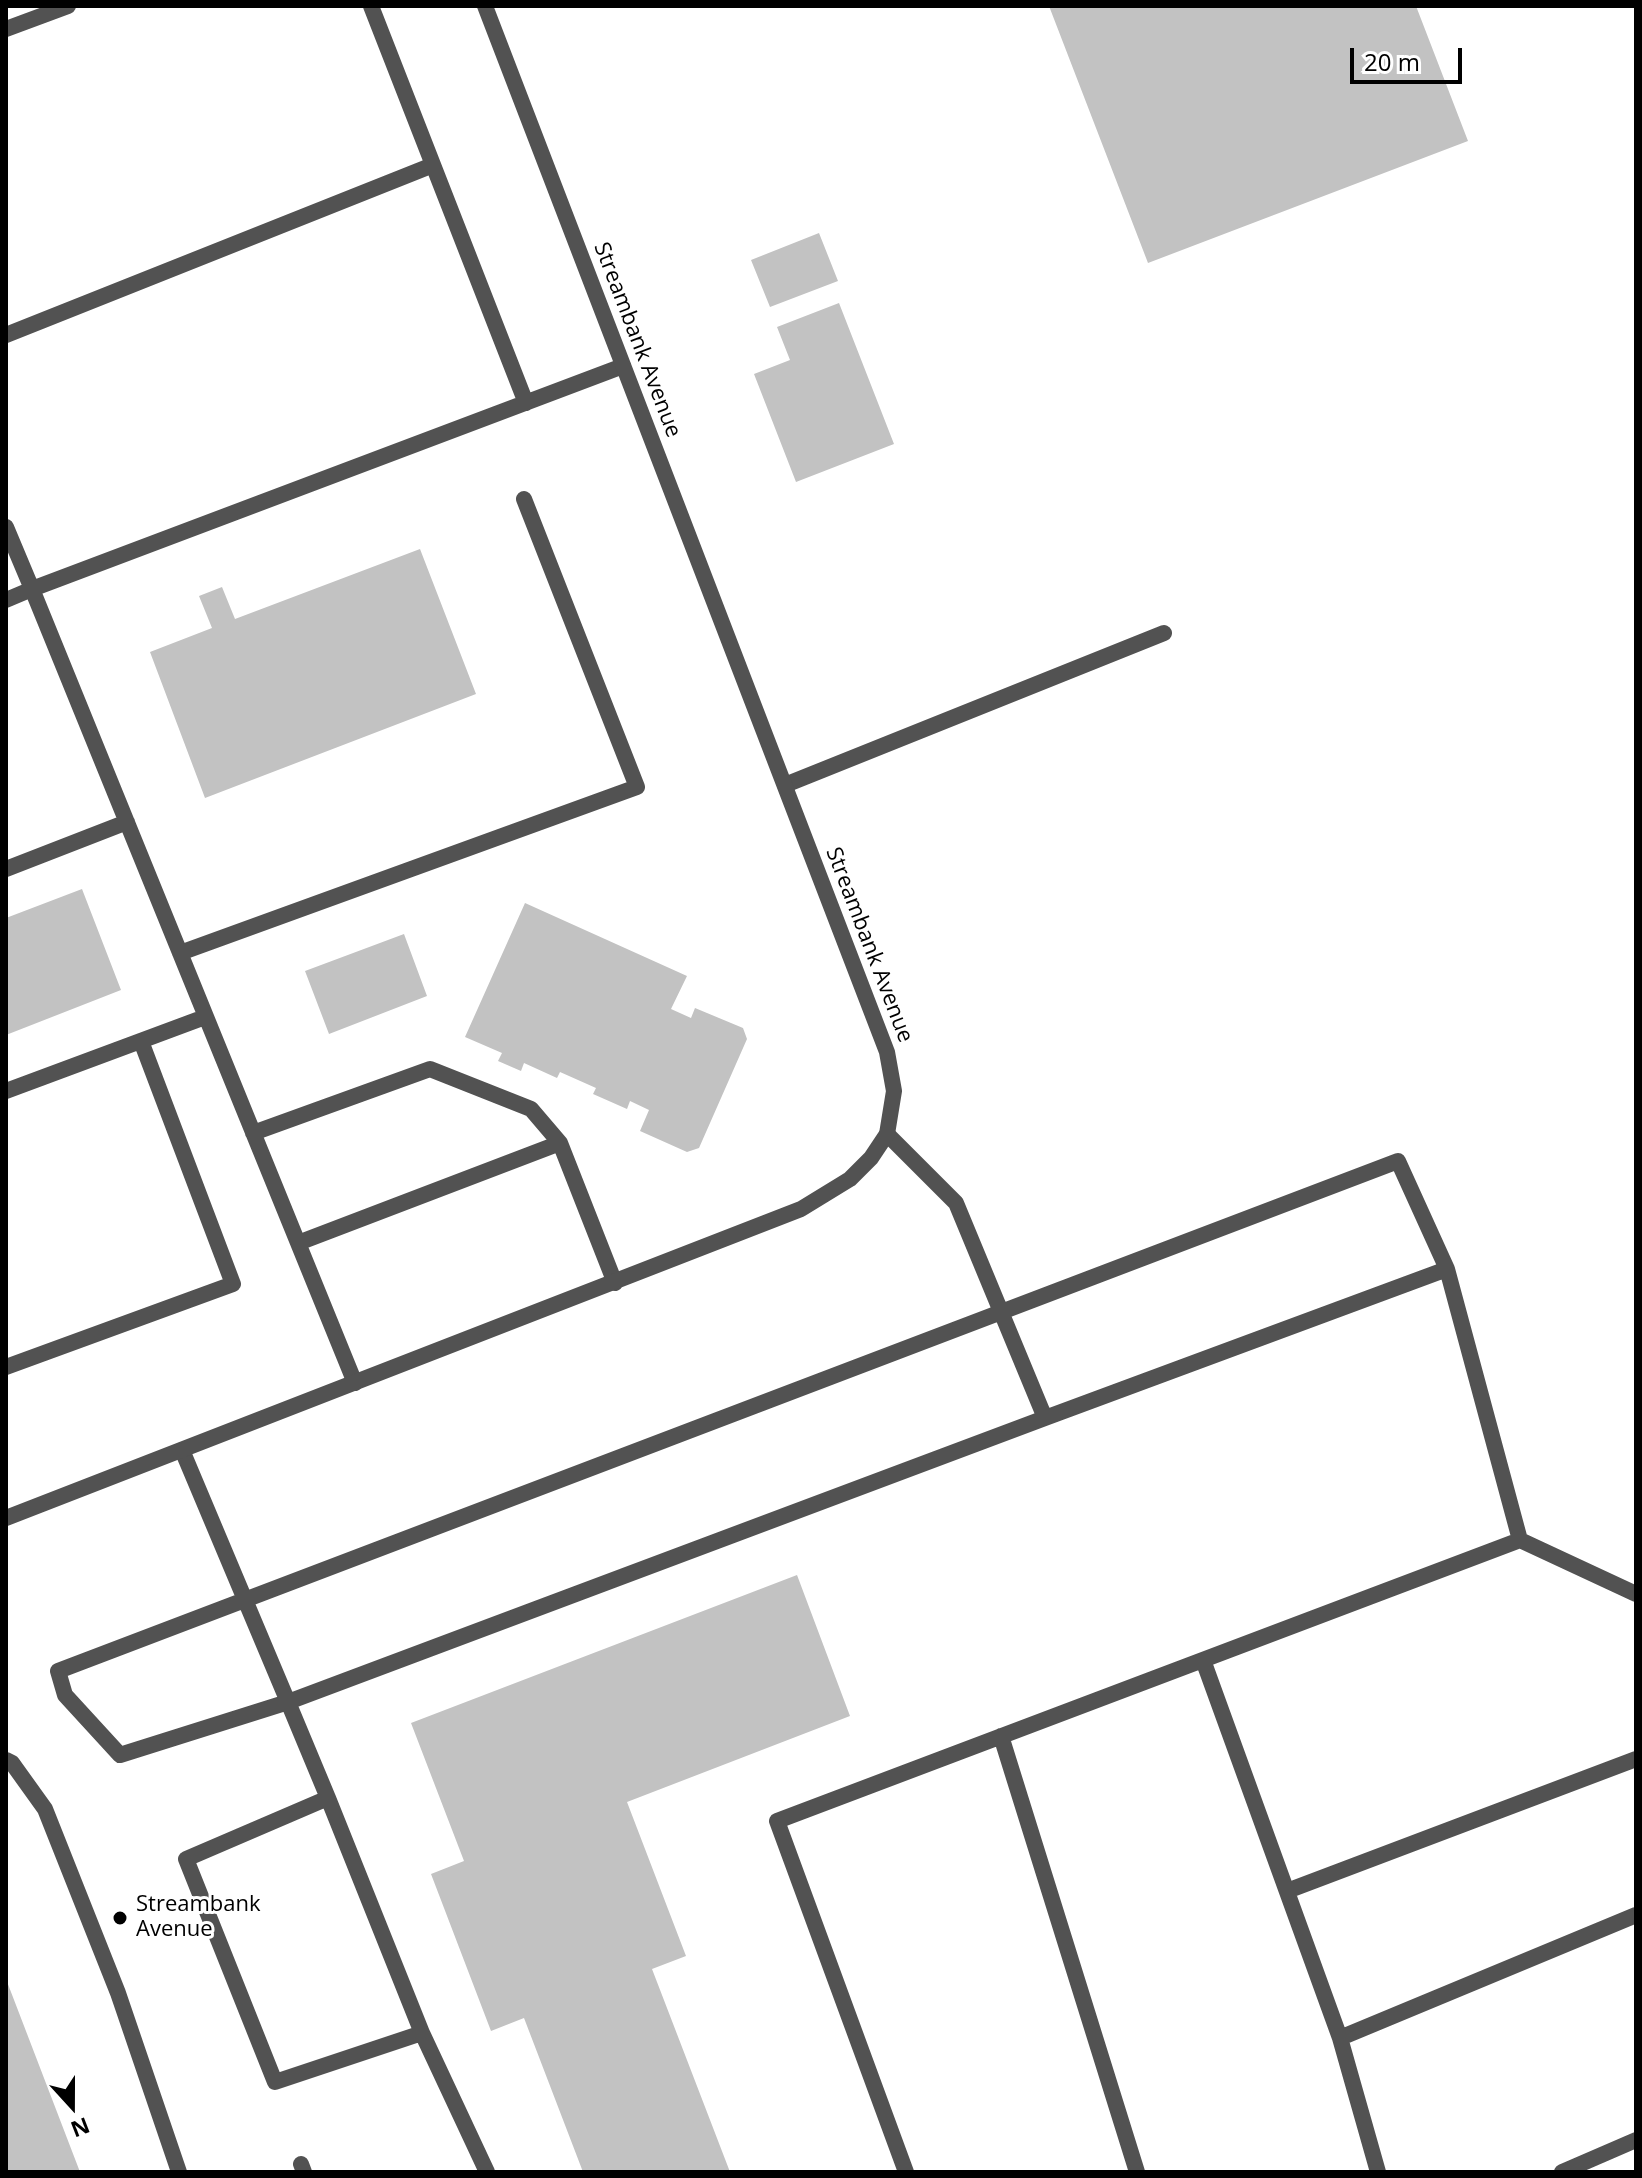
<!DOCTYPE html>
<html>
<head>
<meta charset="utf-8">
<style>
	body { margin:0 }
	#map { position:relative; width:1642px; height:2178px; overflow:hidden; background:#fff; font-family:"Open Sans",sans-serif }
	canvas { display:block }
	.frame { position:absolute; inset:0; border:8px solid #000; pointer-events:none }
	.north { position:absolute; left:32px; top:2066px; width:80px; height:80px; -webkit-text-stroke:6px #fff; paint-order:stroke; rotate:159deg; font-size:22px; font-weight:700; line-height:32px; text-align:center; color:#000 }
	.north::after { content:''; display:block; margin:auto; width:28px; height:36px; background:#000; clip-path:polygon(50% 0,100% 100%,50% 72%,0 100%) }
	.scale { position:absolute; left:1350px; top:48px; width:112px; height:36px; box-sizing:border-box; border:4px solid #000; border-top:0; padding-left:10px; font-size:24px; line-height:28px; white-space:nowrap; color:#000; -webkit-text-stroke:6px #fff; paint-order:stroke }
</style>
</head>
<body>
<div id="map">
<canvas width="1642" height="2178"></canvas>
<div class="frame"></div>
<div class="north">N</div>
<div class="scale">20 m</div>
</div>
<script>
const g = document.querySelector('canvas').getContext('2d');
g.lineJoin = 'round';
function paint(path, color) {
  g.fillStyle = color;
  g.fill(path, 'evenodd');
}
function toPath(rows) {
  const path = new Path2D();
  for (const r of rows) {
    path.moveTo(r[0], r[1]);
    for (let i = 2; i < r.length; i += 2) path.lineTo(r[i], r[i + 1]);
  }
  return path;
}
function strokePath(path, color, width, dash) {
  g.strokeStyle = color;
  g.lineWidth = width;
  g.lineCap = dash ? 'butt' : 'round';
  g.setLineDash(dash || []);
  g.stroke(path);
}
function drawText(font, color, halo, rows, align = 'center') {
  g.font = font + ' "Open Sans",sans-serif';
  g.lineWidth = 6;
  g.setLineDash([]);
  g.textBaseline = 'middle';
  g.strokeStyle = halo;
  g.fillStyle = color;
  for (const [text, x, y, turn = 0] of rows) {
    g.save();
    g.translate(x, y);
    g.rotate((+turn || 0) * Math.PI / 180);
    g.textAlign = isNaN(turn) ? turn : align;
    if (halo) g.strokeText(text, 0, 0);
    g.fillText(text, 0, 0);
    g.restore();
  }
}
paint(toPath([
	[1049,6,1416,6,1468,141,1148,263],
	[819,233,838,281,770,307,751,260],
	[839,303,894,444,796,482,754,374,790,360,777,327],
	[420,549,476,694,205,798,150,652,212,628,199,596,222,587,235,619],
	[82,889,121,990,6,1035,6,918],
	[525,903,687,976,671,1009,691,1018,695,1008,743,1028,747,1039,699,1148,687,1152,640,1131,649,1110,630,1101,627,1109,593,1094,596,1088,560,1072,557,1078,524,1063,521,1071,498,1061,502,1053,465,1037],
	[404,934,427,996,329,1034,305,971],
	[797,1575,850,1716,627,1802,686,1956,652,1969,730,2172,583,2172,524,2018,491,2031,431,1874,464,1861,411,1723],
	[6,1979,80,2172,6,2172]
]), '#c2c2c2');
strokePath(toPath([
	[371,6,526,403],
	[6,29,68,6],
	[6,335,433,165],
	[6,527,32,589,6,600],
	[785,785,1164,633],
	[6,869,127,822],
	[180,953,637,787,524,499],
	[6,1091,205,1017],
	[253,1133,430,1069,531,1109,560,1143,615,1283],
	[298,1243,560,1143],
	[6,1367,233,1284,141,1041],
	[355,1383,32,589,623,366],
	[182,1450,288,1702,1045,1418,956,1203,887,1134],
	[1520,1540,1636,1594],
	[1203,1660,1340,2038],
	[1001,1736,1137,2172],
	[6,1760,12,1763,45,1809,118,1993,179,2172],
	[328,1798,186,1859,275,2082,422,2033,328,1798,288,1702,120,1755,65,1695,58,1671,1398,1161,1447,1269,1045,1418],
	[1287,1891,1636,1759],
	[422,2033,487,2172],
	[301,2164,304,2172],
	[906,2172,777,1821,1520,1540,1447,1269],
	[1378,2172,1340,2038,1636,1915],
	[1562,2172,1636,2140]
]), '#525252', 16);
strokePath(toPath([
	[6,1518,801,1209,850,1179,871,1158,887,1134,894,1091,887,1052,485,6]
]), '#525252', 16);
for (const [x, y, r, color] of [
	[120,1918,8,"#000"]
]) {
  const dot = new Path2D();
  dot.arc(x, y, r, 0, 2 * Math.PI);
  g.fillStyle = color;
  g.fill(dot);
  strokePath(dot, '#fff', 3);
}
drawText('22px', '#000', '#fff', [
	["Streambank Avenue",637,340,69],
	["Streambank Avenue",869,945,69]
]);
drawText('22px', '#000', '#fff', [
	["Streambank",136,1905],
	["Avenue",136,1930]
], 'left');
</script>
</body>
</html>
